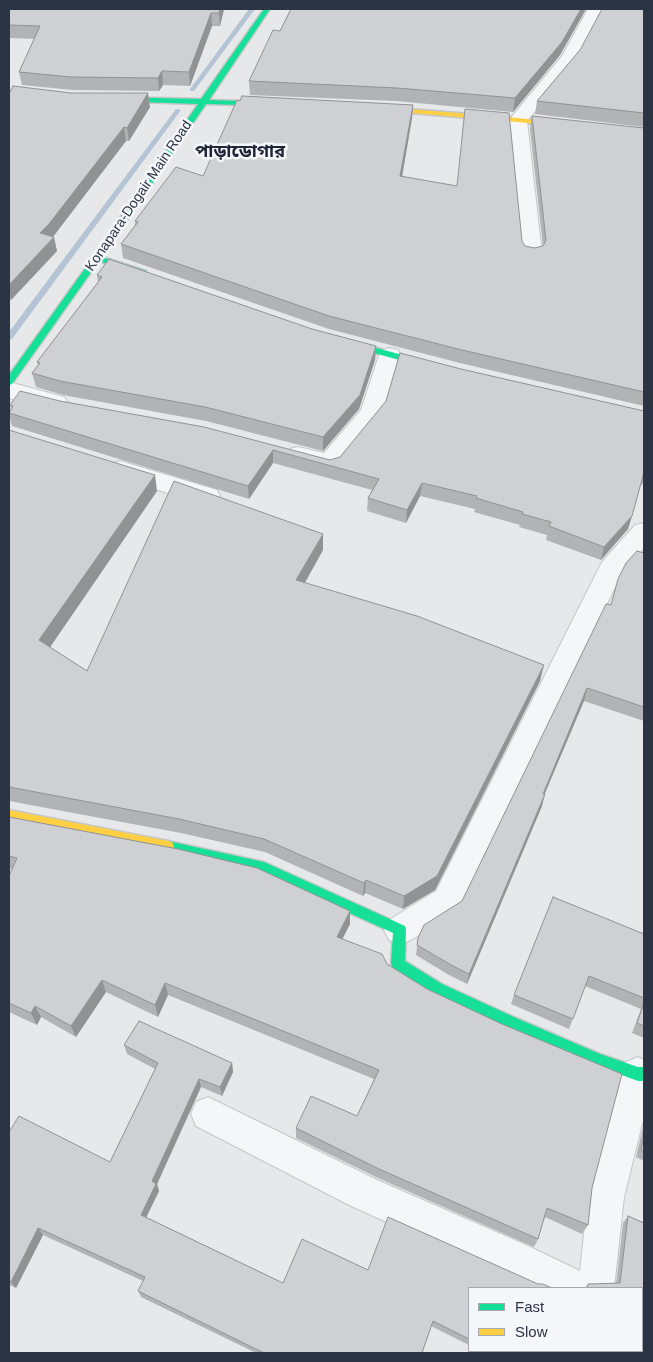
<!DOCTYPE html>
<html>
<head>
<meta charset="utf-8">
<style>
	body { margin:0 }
	#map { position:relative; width:653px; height:1362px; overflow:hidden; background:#e6e8ea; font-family:Arial,sans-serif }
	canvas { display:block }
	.frame { position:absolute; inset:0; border:10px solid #2b3445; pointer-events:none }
	.legend { position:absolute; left:468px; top:1287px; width:175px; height:65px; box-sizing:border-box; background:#f4f6f9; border:1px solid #a4a8b1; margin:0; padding:6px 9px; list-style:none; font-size:15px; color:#2b3445 }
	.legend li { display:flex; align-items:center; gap:10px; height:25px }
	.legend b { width:25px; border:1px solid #a4a8b1 }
</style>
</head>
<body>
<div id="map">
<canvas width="653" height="1362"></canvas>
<div class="frame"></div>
<ul class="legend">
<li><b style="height:6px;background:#16e098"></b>Fast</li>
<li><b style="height:6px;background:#ffcf43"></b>Slow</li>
</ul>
</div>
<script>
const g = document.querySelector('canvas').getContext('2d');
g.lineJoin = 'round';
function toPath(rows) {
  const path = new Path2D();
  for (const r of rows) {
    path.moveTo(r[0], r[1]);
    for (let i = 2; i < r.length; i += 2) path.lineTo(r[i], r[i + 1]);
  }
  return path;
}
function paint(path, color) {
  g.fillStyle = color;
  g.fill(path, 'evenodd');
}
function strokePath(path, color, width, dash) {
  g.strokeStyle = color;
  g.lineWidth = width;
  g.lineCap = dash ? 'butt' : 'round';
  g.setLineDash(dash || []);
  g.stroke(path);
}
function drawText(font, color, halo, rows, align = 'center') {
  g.font = font + ' Arial,"Noto Sans Bengali",sans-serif';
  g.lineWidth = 5;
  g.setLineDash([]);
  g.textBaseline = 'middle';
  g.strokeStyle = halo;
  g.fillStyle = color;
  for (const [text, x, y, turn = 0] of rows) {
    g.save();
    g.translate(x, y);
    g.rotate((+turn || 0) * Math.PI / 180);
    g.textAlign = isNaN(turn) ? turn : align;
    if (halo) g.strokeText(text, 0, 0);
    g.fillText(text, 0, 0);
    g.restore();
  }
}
paint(toPath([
	[249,9,255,9,194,91,190,91,190,89,249,9],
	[176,109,181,110,12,339,9,340,9,332,176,109]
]), '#b4c4d5');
const street = toPath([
	[588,9,605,9,576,62,527,121,542,254,539,259,532,260,525,259,522,254,509,120,562,56,588,9],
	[390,348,398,350,401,355,384,413,338,469,329,472,290,461,286,455,290,449,298,447,324,453,361,410,379,355,382,350,390,348],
	[9,382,64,397,68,403,64,409,56,411,9,398,9,382],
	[120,461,217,490,220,496,217,502,208,505,111,476,108,470,111,464,120,461],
	[644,523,644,548,621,575,458,911,411,940,400,944,389,940,384,930,389,920,436,891,602,562,635,525,644,523],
	[638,1057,644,1060,644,1116,624,1197,614,1288,535,1288,351,1206,196,1126,191,1114,196,1102,208,1097,377,1180,526,1245,580,1271,588,1197,621,1074,626,1062,638,1057]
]);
const fast = toPath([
	[264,9,270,9,209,100,274,102,278,104,274,106,206,104,102,257,146,271,146,275,140,275,99,261,12,384,9,385,9,375,94,256,198,104,112,101,108,99,112,97,201,99,264,9],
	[340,338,439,365,441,367,436,370,337,343,335,341,340,338],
	[168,841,264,862,405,926,406,930,405,961,442,984,516,1018,600,1054,638,1067,644,1067,644,1081,638,1081,594,1065,506,1028,432,992,393,968,391,964,393,933,262,873,164,850,162,846,164,842,168,841]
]);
const slow = toPath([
	[372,106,518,118,644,133,644,137,518,122,375,110,371,108,372,106],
	[9,810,168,841,172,842,174,846,172,850,168,851,9,820,9,810]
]);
strokePath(street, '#c4c6c8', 2);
strokePath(fast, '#c4c6c8', 3);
strokePath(slow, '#c4c6c8', 3);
paint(street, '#f5f6f7');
paint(fast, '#16e098');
paint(slow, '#ffcf43');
paint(toPath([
	[9,9,224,9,220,26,212,26,190,86,163,85,159,91,73,90,22,85,19,72,35,39,9,38],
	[291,9,586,9,560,55,513,112,396,101,250,95,249,81,280,31],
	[644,9,644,127,535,114,537,101,580,50],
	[9,94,150,107,129,141,126,141,53,237,57,251,11,300,9,299],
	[413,105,412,118,402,176,522,241,525,246,534,248,543,246,530,129,532,116,644,128,644,406,460,363,329,329,123,258,121,244,135,225,135,221,203,176],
	[97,275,312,329,376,346,375,360,359,409,323,451,206,421,63,395,36,387,32,373,38,365,37,362,98,282],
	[461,369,644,411,644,485,641,484,628,529,601,560,546,540,547,535,519,527,520,525,474,512,475,509,420,496,406,523,367,511,368,498,372,490,273,463,249,499,12,426,9,415,9,412,11,409,10,405,60,401,330,460,340,457],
	[9,430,157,491,50,647,87,671,323,550,305,583,540,681,435,890,403,909,365,893,363,896,265,852,181,833,9,801],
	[644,553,644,721,584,701,544,794,542,806,467,984,449,975,416,955,418,938,462,901,611,605],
	[9,817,350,924,342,939,387,964,592,1188,588,1225,582,1234,545,1217,538,1239,534,1247,378,1178,296,1138,296,1128,357,1116,374,1079,168,995,158,1017,106,992,76,1037,41,1017,37,1025,9,1012,9,876,12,869,9,868],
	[644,934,644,1038,632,1033,641,1009,585,986,569,1029,511,1004,514,995],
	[124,1045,232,1063,233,1072,222,1096,201,1087,157,1184,159,1191,146,1217,283,1283,368,1270,469,1288,469,1345,431,1326,422,1353,256,1353,141,1297,138,1291,143,1281,43,1235,16,1288,9,1285,9,1132,110,1162,155,1069,127,1054],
	[644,1123,644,1161,636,1157],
	[628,1216,644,1223,644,1353,485,1353,480,1351,642,1351,642,1288,585,1288,588,1284,616,1284,623,1223]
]), '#b1b3b5');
paint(toPath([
	[220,9,224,9,220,26,219,13],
	[581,9,586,9,560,55,513,112,515,98],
	[211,13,212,26,190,86,189,72],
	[162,71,163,85,159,91,158,78],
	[148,93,150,107,129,141,127,128],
	[413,105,412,118,400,189,400,176],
	[124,127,126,141,52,238,40,233],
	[54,237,57,251,11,300,9,289,9,285],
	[376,346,375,360,359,409,323,451,323,437],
	[273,450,273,463,249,499,248,486],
	[155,475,157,491,44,656,39,640],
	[422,483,420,496,406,523,407,510],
	[632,516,628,529,601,560,604,547],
	[323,534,323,550,297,596,296,580],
	[544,665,540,681,435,890,403,909,404,896],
	[587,688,584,701,540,805,543,794],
	[545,794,542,806,467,984,469,974],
	[366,880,365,893,363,896,364,883],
	[350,911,350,924,337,950,337,937],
	[102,980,106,992,76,1037,71,1026],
	[165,983,168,995,158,1017,155,1005],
	[35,1006,41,1017,37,1025,31,1013],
	[232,1063,233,1072,222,1096,220,1087],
	[199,1079,201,1087,157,1184,159,1191,144,1222,141,1215,152,1181],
	[38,1228,43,1235,16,1288,11,1282]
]), '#909294');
const building = toPath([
	[9,9,220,9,219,13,211,13,189,72,162,71,158,78,71,77,19,72,40,26,9,25,9,9],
	[291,9,581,9,562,42,515,98,397,88,249,81,273,30,280,31,291,9],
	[602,9,644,9,644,113,537,101,580,50,602,9],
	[13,86,71,93,148,93,127,128,124,127,49,224,40,233,54,237,9,285,9,94,13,86],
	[242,96,413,105,400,176,457,186,465,109,509,113,522,241,525,246,534,248,543,246,546,240,532,116,644,128,644,392,462,350,329,316,121,244,138,222,135,221,176,167,203,176,237,100,240,101,242,96],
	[109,259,312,329,376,346,360,395,323,437,205,407,60,381,32,373,40,363,37,362,102,277,97,275,109,259],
	[400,353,461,369,644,411,644,472,632,516,604,547,549,526,551,522,522,514,523,512,476,498,477,496,422,483,407,510,368,498,379,479,273,450,248,486,9,413,13,406,10,405,20,391,60,401,204,427,330,460,340,457,386,401,400,353],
	[9,430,155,475,39,640,87,671,174,481,323,534,296,580,417,616,544,665,437,876,404,896,366,880,364,883,264,839,179,819,9,787,9,430],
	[637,551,644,553,644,707,587,688,543,794,545,794,469,974,451,965,417,945,418,938,424,925,462,901,606,604,611,605,618,579,626,563,637,551],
	[9,817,178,849,257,868,350,911,337,937,382,954,387,964,427,989,502,1024,622,1074,592,1188,588,1225,547,1208,538,1239,379,1169,296,1128,311,1096,357,1116,379,1070,165,983,155,1005,102,980,71,1026,35,1006,31,1013,9,1003,9,876,17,858,9,856,9,817],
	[553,897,644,934,644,998,589,976,573,1019,514,995,553,897],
	[644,1003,644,1026,637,1023,644,1003],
	[139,1021,232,1063,220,1087,199,1079,152,1181,156,1184,141,1215,283,1283,302,1239,368,1270,388,1217,538,1284,543,1284,552,1288,469,1288,469,1339,433,1321,422,1353,264,1353,138,1291,145,1277,38,1228,11,1282,9,1281,9,1132,19,1116,110,1162,158,1063,124,1045,139,1021],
	[644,1136,644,1151,641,1150,644,1136],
	[628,1216,644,1223,644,1353,498,1353,493,1351,642,1351,642,1288,587,1288,588,1284,620,1283,628,1216]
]);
paint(building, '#ced0d3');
strokePath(building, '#909294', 1);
drawText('14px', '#2b3445', '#f4f6f9', [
	["Konapara-Dogair Main Road",139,196,-56]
]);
drawText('bold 18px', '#1d2536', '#f4f6f9', [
	["পাড়াডোগার",240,152]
]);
</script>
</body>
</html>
